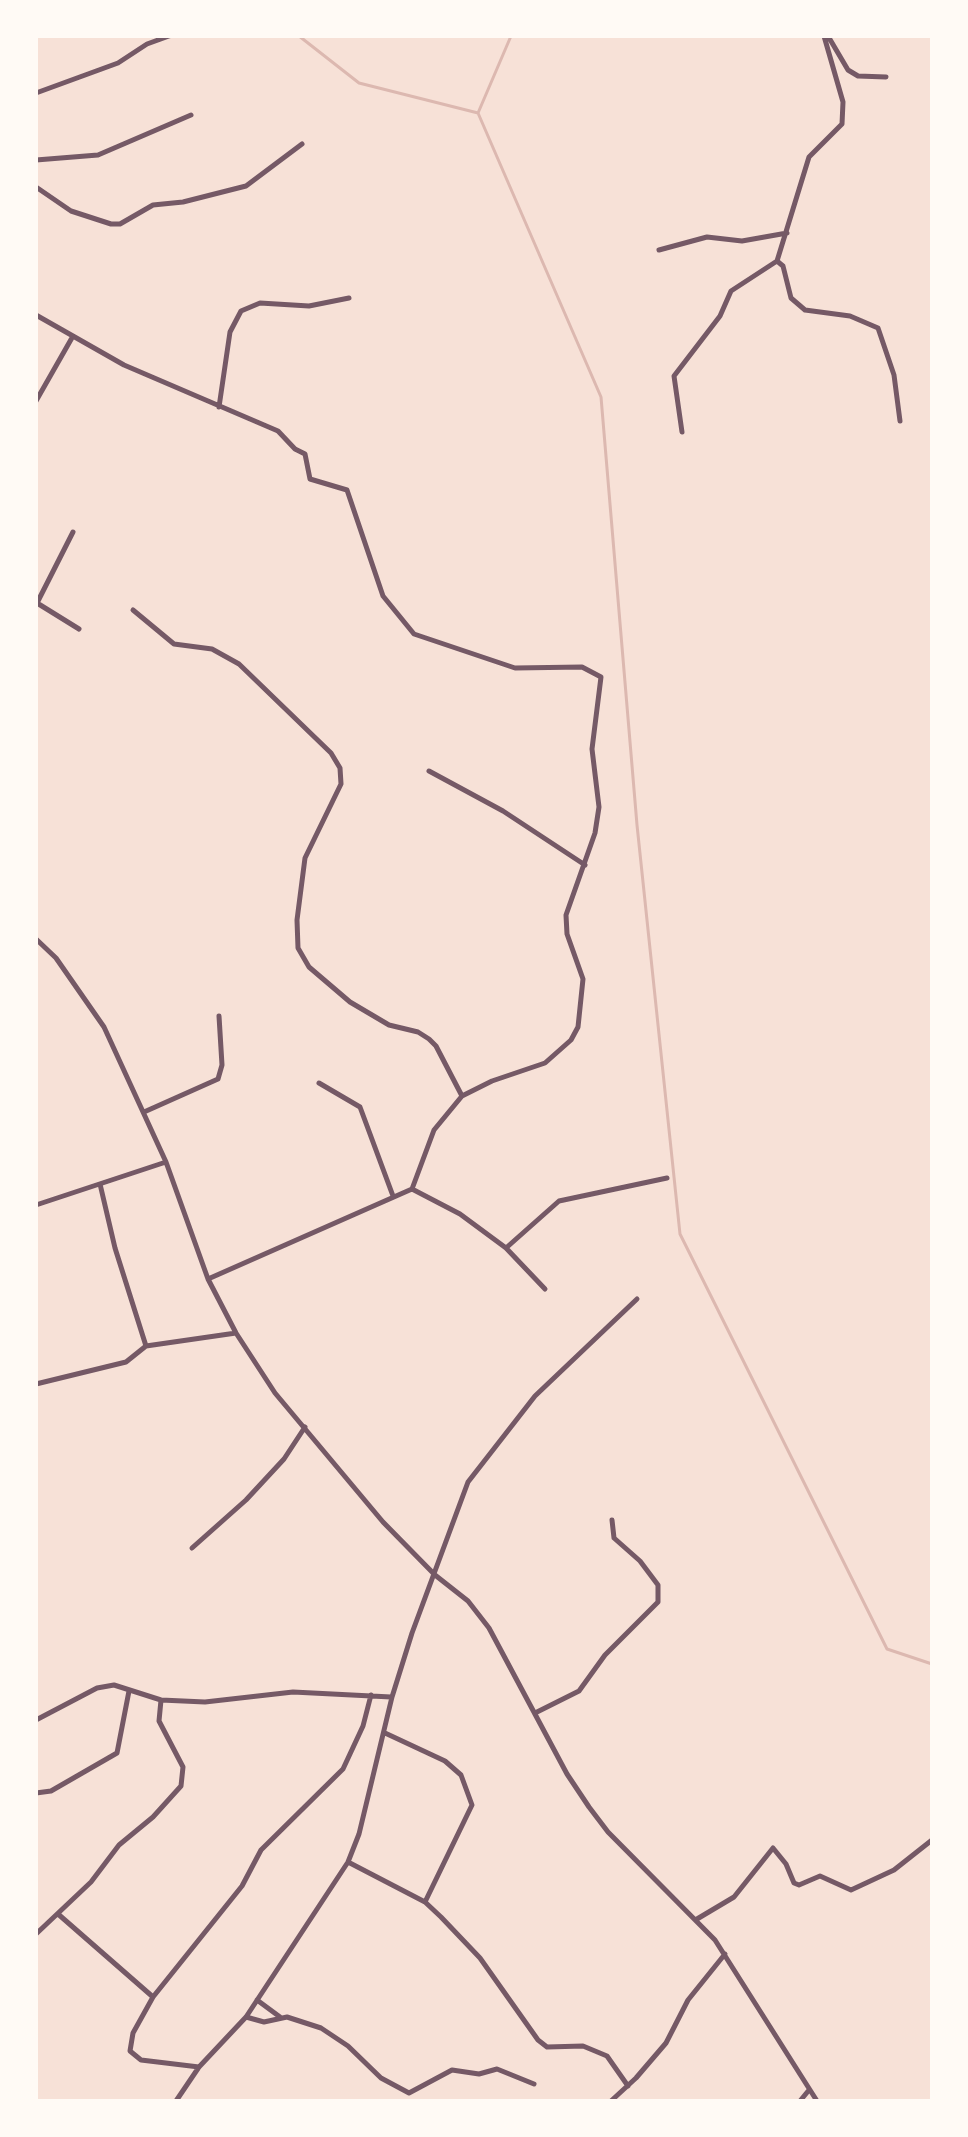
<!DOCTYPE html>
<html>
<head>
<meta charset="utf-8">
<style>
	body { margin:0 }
	#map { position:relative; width:968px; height:2137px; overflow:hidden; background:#f7e1d7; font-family:"Fira Sans Condensed",sans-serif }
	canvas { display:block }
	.frame { position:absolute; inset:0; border:38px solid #fffaf5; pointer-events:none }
</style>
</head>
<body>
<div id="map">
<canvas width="968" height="2137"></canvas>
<div class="frame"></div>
</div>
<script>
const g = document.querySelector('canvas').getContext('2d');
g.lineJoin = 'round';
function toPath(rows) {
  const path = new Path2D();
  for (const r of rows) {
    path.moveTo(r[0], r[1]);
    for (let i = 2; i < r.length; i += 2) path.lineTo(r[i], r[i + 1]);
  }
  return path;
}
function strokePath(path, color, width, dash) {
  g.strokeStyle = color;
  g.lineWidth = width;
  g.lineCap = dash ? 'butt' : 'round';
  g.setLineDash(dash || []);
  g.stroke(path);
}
strokePath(toPath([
	[299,36,359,83,478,113],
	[511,36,478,113,601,397,637,825,680,1234,887,1649,932,1664]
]), '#dcb8b0', 3);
strokePath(toPath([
	[828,36,848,70,858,76,886,77],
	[36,93,118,63,147,44,169,36],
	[36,160,98,155,191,115],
	[36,187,71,211,111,224,120,224,153,205,183,202,246,186,302,144],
	[659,250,707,237,742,241,787,233],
	[777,261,783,266,791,298,805,310,850,316,878,328,894,375,900,421],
	[36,315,124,365,278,431,295,449,305,454,310,479,347,490,383,596,414,634,515,668,582,667,601,677,592,749,599,807,595,833,566,915,567,934,583,979,578,1027,571,1040,545,1063,492,1081,462,1096,434,1130,412,1189],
	[36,401,73,336],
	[219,407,230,332,241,311,260,303,309,306,349,298],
	[682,432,674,376,720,316,731,291,777,261,809,157,842,124,843,102,824,36],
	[37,603,73,532],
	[37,603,79,629],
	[133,610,174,644,212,649,239,664,331,753,340,768,341,784,305,858,297,920,298,948,309,967,350,1002,389,1025,418,1032,429,1039,436,1046,462,1096],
	[429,771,503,811,585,865],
	[36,939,56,958,104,1027,166,1162,208,1279,236,1333,275,1393,383,1522,435,1575,468,1601,489,1628,567,1774,589,1807,608,1832,715,1940,817,2101],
	[319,1083,360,1107,393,1196],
	[144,1112,218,1079,222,1065,219,1016],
	[100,1184,115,1248,146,1346],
	[36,1205,166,1162],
	[506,1248,559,1201,667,1178],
	[208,1279,412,1189,460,1214,506,1248,545,1289],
	[36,1384,126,1362,146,1346,236,1333],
	[192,1548,246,1500,284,1459,305,1427],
	[535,1713,579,1691,605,1655,658,1602,658,1585,640,1561,614,1538,612,1520],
	[36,1720,97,1688,114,1685,161,1700,205,1702,293,1692,391,1697],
	[385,1733,445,1761,461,1775,472,1805,425,1902],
	[36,1793,51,1791,117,1753,129,1691],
	[348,1862,425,1902,441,1917,480,1958,538,2040,547,2047,583,2046,607,2056,628,2086],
	[58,1914,153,1997],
	[697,1919,734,1897,773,1848,786,1864,794,1883,799,1885,820,1876,851,1890,894,1870,932,1840],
	[36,1934,91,1882,119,1845,153,1817,181,1786,183,1767,159,1721,161,1700],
	[257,2000,280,2017],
	[246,2017,264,2022,287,2017,321,2028,348,2046,381,2078,409,2093,452,2070,479,2074,497,2069,534,2084],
	[199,2067,141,2060,130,2051,133,2033,153,1997,242,1886,261,1850,343,1769,363,1726,371,1695],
	[176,2101,199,2067,246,2017,348,1862,359,1834,392,1697,412,1633,468,1482,535,1396,637,1299],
	[611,2101,636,2078,666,2043,688,2000,725,1954],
	[800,2101,809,2090]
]), '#755966', 5);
</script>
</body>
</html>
